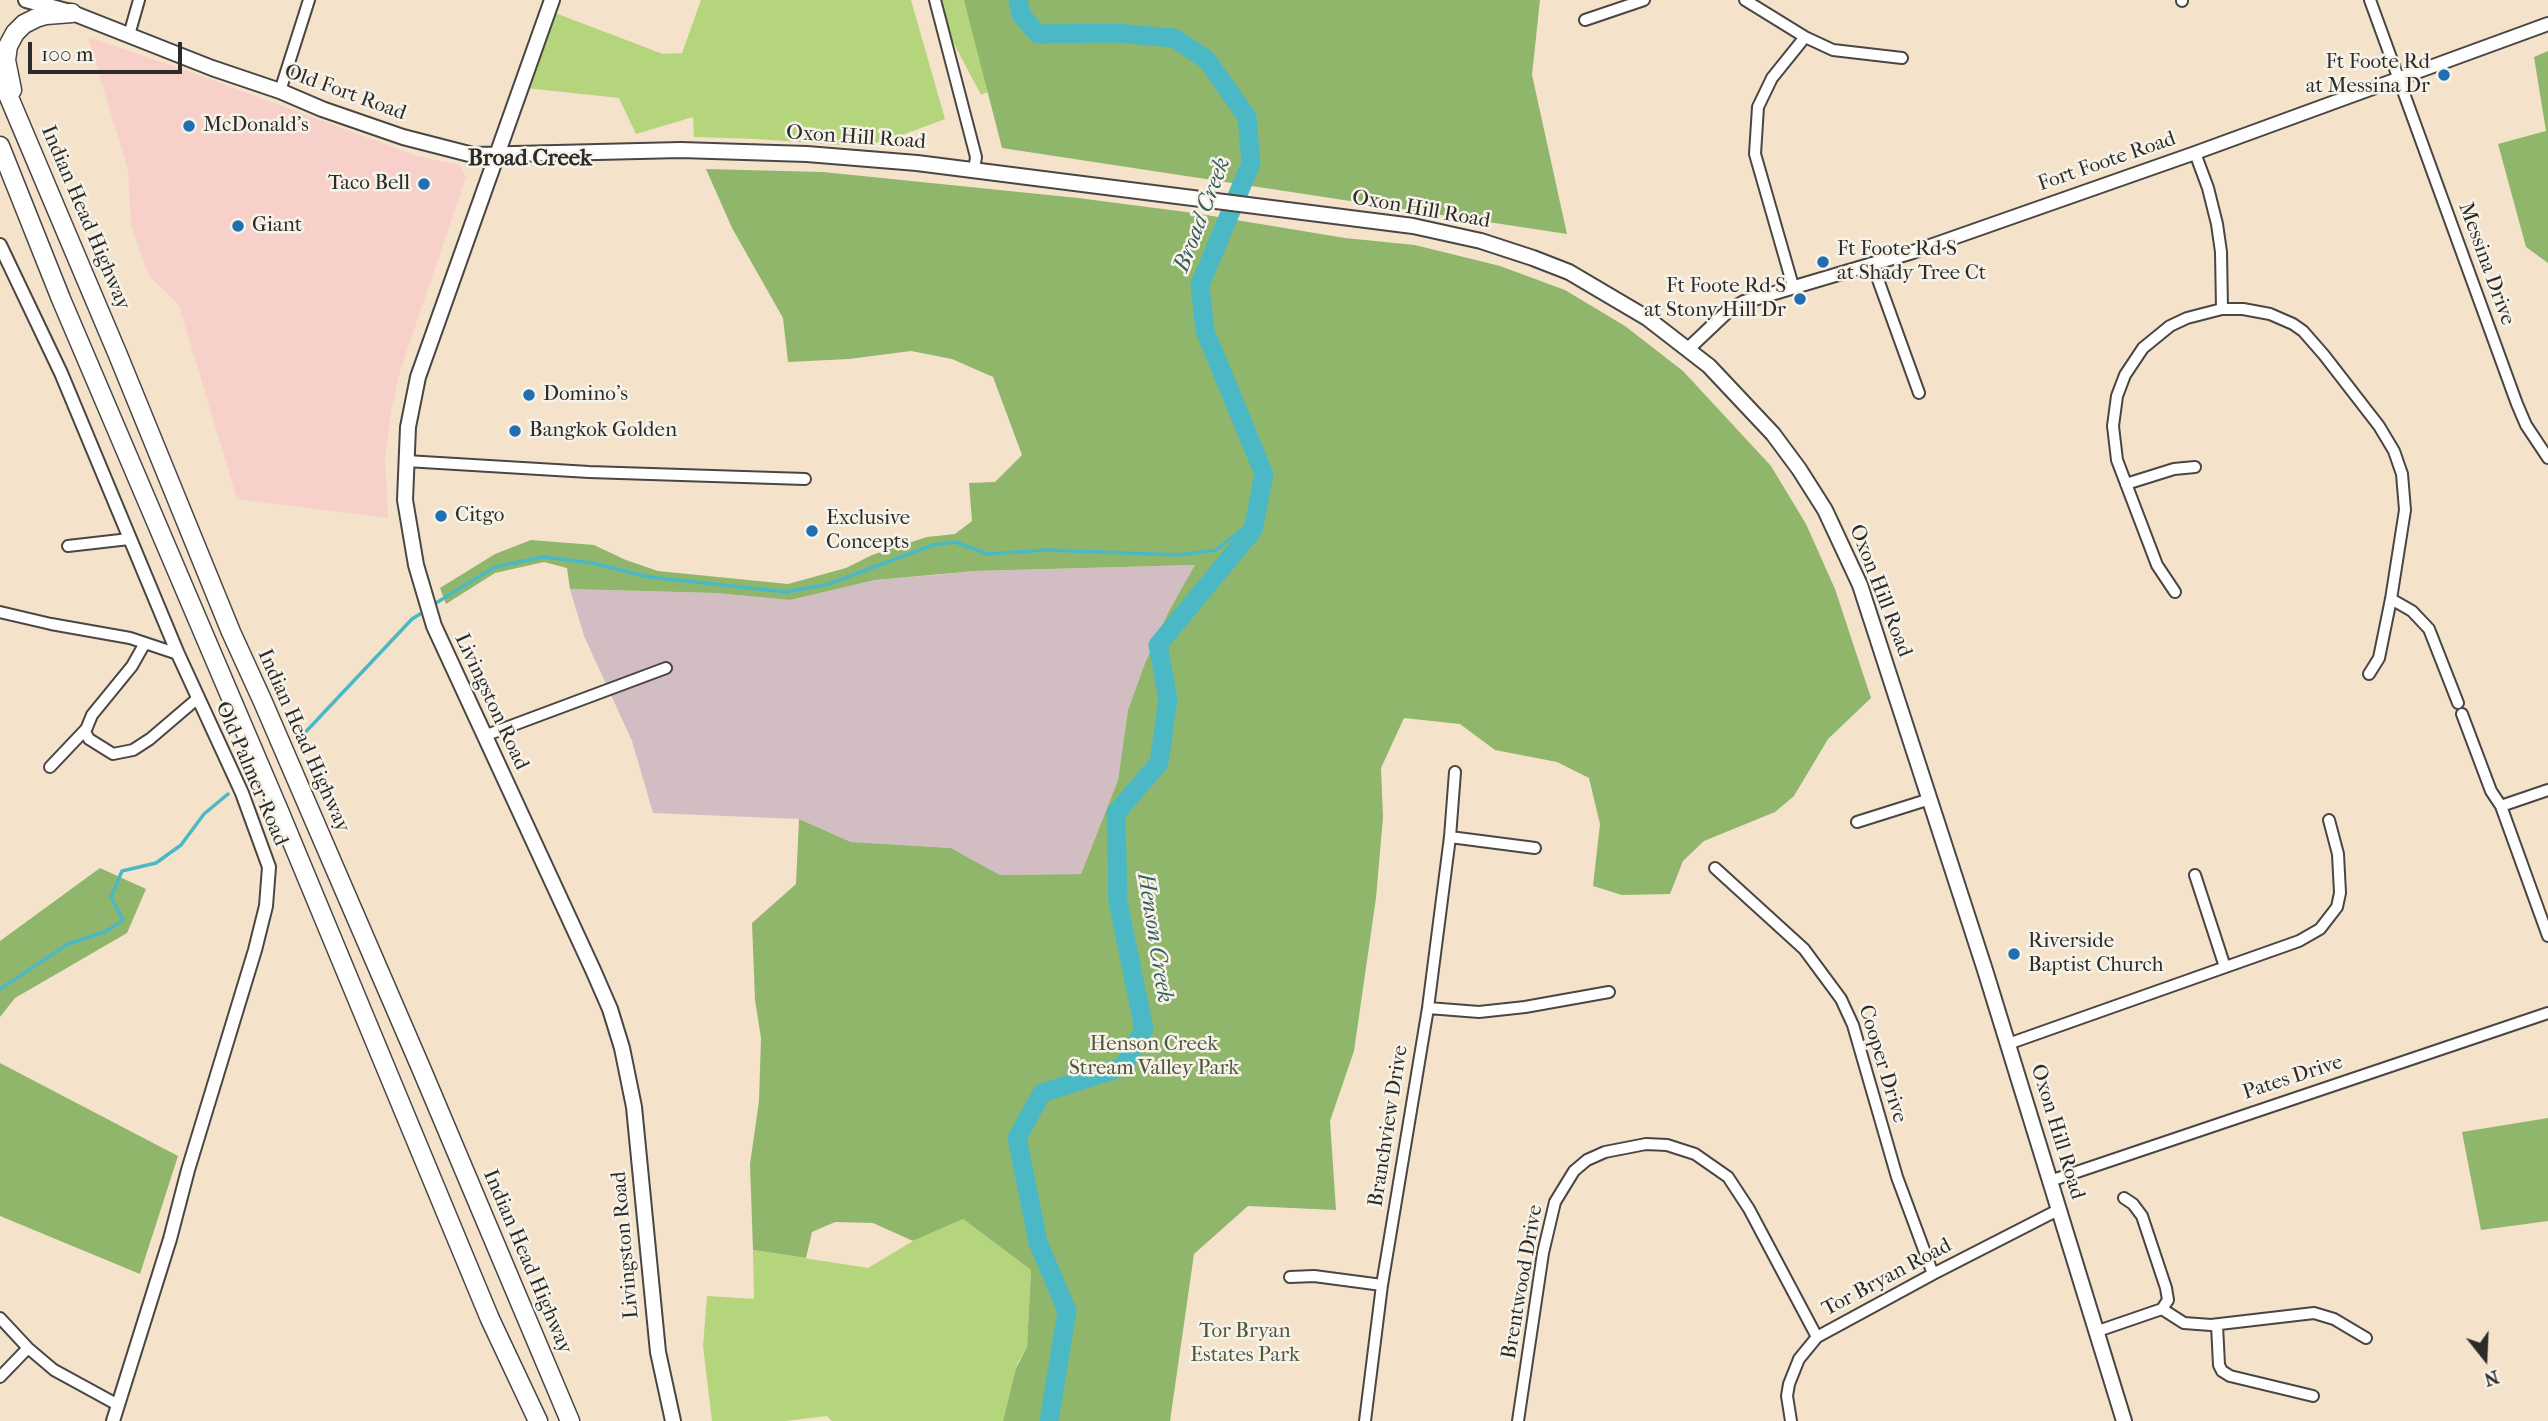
<!DOCTYPE html>
<html>
<head>
<meta charset="utf-8">
<style>
	body { margin:0 }
	#map { position:relative; width:2548px; height:1421px; overflow:hidden; background:#f5e2cb; font-family:"IM FELL French Canon",serif }
	canvas { display:block }
	.north { position:absolute; left:2450px; top:1323px; width:70px; height:70px; -webkit-text-stroke:5px #f7f3e8; paint-order:stroke; rotate:162deg; font-size:19px; font-weight:700; line-height:28px; text-align:center; color:#2b2b2b }
	.north::after { content:''; display:block; margin:auto; width:24px; height:32px; background:#2b2b2b; clip-path:polygon(50% 0,100% 100%,50% 72%,0 100%) }
	.scale { position:absolute; left:28px; top:42px; width:154px; height:32px; box-sizing:border-box; border:4px solid #2b2b2b; border-top:0; padding-left:9px; font-size:21px; line-height:24px; white-space:nowrap; color:#2b2b2b; -webkit-text-stroke:5px #f7f3e8; paint-order:stroke }
</style>
</head>
<body>
<div id="map">
<canvas width="2548" height="1421"></canvas>
<div class="north">N</div>
<div class="scale">100 m</div>
</div>
<script>
const g = document.querySelector('canvas').getContext('2d');
g.lineJoin = 'round';
function paint(path, color) {
  g.fillStyle = color;
  g.fill(path, 'evenodd');
}
function toPath(rows) {
  const path = new Path2D();
  for (const r of rows) {
    path.moveTo(r[0], r[1]);
    for (let i = 2; i < r.length; i += 2) path.lineTo(r[i], r[i + 1]);
  }
  return path;
}
function strokePath(path, color, width, dash) {
  g.strokeStyle = color;
  g.lineWidth = width;
  g.lineCap = dash ? 'butt' : 'round';
  g.setLineDash(dash || []);
  g.stroke(path);
}
function drawText(font, color, halo, rows, align = 'center') {
  g.font = font + ' "IM FELL French Canon",serif';
  g.lineWidth = 5;
  g.setLineDash([]);
  g.textBaseline = 'middle';
  g.strokeStyle = halo;
  g.fillStyle = color;
  for (const [text, x, y, turn = 0] of rows) {
    g.save();
    g.translate(x, y);
    g.rotate((+turn || 0) * Math.PI / 180);
    g.textAlign = isNaN(turn) ? turn : align;
    if (halo) g.strokeText(text, 0, 0);
    g.fillText(text, 0, 0);
    g.restore();
  }
}
paint(toPath([
	[88,37,193,73,417,156,460,165,466,177,400,371,391,412,385,457,388,518,237,499,179,305,149,276,131,226,128,170]
]), '#f7d0ca');
paint(toPath([
	[1196,565,1168,613,1145,663,1128,710,1118,780,1081,874,1000,875,951,848,851,842,799,819,653,813,632,741,584,636,570,589,715,593,790,600,875,580,934,575,975,571]
]), '#d2bec2');
paint(toPath([
	[701,0,911,0,945,119,870,147,756,139,694,137,693,117,636,134,619,98,526,88,555,13,663,54,682,53],
	[940,0,1016,0,1058,60,981,95,951,38],
	[963,1219,1031,1270,1027,1347,1017,1364,1003,1421,832,1421,827,1416,785,1421,712,1421,703,1346,707,1296,754,1299,753,1250,868,1268,913,1241]
]), '#b5d57c');
paint(toPath([
	[964,0,1540,0,1532,75,1567,234,1002,148],
	[2548,51,2548,263,2526,247,2498,144,2546,131,2534,57],
	[706,169,823,172,1078,198,1194,213,1345,238,1415,245,1500,266,1565,290,1625,326,1683,371,1771,466,1806,524,1835,589,1871,698,1828,739,1794,796,1775,812,1704,841,1683,861,1670,894,1622,895,1593,886,1600,824,1589,778,1557,762,1495,750,1460,724,1404,718,1381,768,1383,817,1376,898,1354,1051,1330,1121,1336,1210,1248,1206,1194,1254,1170,1421,1003,1421,1016,1368,1027,1347,1031,1270,963,1219,913,1241,873,1223,835,1222,812,1232,806,1258,753,1250,750,1164,759,1101,761,1038,755,1000,752,923,796,884,799,819,851,842,951,848,1000,875,1081,874,1118,780,1128,710,1145,663,1168,613,1195,565,975,571,875,580,790,600,715,593,570,589,567,568,544,562,495,573,446,604,440,588,495,554,531,540,594,545,626,560,658,571,788,584,846,568,872,555,927,537,955,534,972,521,969,483,995,482,1022,455,993,377,952,359,911,351,849,359,788,362,783,318,732,228],
	[100,868,146,889,127,933,15,998,0,1017,0,941],
	[0,1063,178,1156,140,1274,0,1216],
	[2548,1118,2548,1221,2481,1230,2462,1132]
]), '#90b66c');
strokePath(toPath([
	[431,606,495,567,543,557,592,563,649,577,786,592,829,584,933,545,955,542,988,554,1046,550,1179,555,1216,550,1255,519],
	[299,739,412,619,425,611],
	[0,989,68,944,105,932,123,920,111,897,122,871,156,863,181,845,204,814,228,794]
]), '#4bb9c5', 3.5);
strokePath(toPath([
	[1018,0,1021,15,1038,34,1115,33,1174,38,1207,60,1247,117,1251,163,1200,285,1205,331,1264,474,1253,530,1158,645,1168,699,1159,763,1116,813,1118,902,1144,1029,1123,1067,1042,1093,1017,1138,1038,1242,1067,1311,1049,1421]
]), '#4bb9c5', 19);
const minor = toPath([
	[935,0,976,157,974,170],
	[1745,0,1805,37,1833,50,1902,58],
	[2370,0,2517,404,2526,425,2548,458],
	[2182,1,2182,0],
	[1585,20,1644,0],
	[129,35,139,0],
	[280,91,309,0],
	[2195,153,2208,188,2217,224,2221,252,2222,309],
	[1872,263,1919,393],
	[1793,286,1755,154,1758,107,1772,78,1805,37],
	[406,461,589,472,805,479],
	[2126,484,2174,469,2195,467],
	[68,546,129,539],
	[2175,592,2157,565,2117,460,2113,426,2117,396,2125,375,2143,348,2170,326,2187,318,2222,309,2243,309,2270,314,2293,324,2303,331,2324,355,2379,426,2394,451,2402,474,2405,510,2391,599,2379,658,2369,674],
	[2391,599,2412,611,2429,629,2458,703],
	[0,612,51,624,130,638,178,654],
	[145,643,132,666,92,715,85,732,89,739,113,754,133,750,150,739,198,698],
	[2462,714,2491,791,2501,806,2548,936],
	[484,736,666,668],
	[50,767,86,729],
	[2501,806,2548,790],
	[1857,822,1930,799],
	[1450,837,1535,848],
	[1715,868,1804,949,1841,999,1853,1025,1897,1177,1933,1274],
	[2195,875,2225,967],
	[1428,1008,1479,1012,1525,1007,1609,992],
	[2008,1044,2299,941,2320,929,2337,907,2340,893,2338,854,2329,820],
	[2050,1181,2548,1013],
	[1290,1277,1314,1276,1382,1285],
	[2162,1309,2184,1323,2211,1325,2314,1313,2334,1319,2366,1338],
	[0,1318,28,1348,54,1370,118,1405],
	[2217,1325,2219,1365,2222,1371,2230,1376,2313,1396],
	[2095,1332,2162,1309,2168,1300,2166,1288,2142,1216,2133,1204,2124,1198],
	[0,1377,28,1348],
	[1365,1421,1382,1285,1428,1008,1450,837,1455,772],
	[1518,1421,1543,1253,1555,1202,1574,1171,1587,1160,1605,1152,1646,1144,1667,1145,1695,1154,1728,1177,1749,1209,1817,1337],
	[1791,1421,1787,1396,1789,1384,1799,1359,1817,1337,1933,1274,2058,1210]
]);
const tertiary = toPath([
	[0,245,61,373,178,654,242,793,269,867,266,906,255,950,188,1170,170,1239,113,1421],
	[1689,348,1727,312,1744,302,1913,252,2195,153,2548,24]
]);
const secondary = toPath([
	[26,0,70,12,212,68,280,91,322,109,403,137,473,155,681,150,807,154,917,163,1413,226,1481,241,1533,258,1569,272,1647,318,1709,366,1773,434,1799,469,1825,510,1860,585,1985,970,2124,1421],
	[552,0,418,377,408,427,405,500,416,565,434,626,593,970,610,1009,622,1048,634,1107,658,1352,673,1421]
]);
const trunk = toPath([
	[0,76,118,355,231,632,263,702,421,1068,570,1421],
	[12,90,6,60,8,46,15,33,24,24,36,18,46,15,72,13],
	[0,146,61,299,280,813,490,1319,538,1421]
]);
strokePath(minor, '#494643', 14);
strokePath(tertiary, '#494643', 16);
strokePath(secondary, '#494643', 18);
strokePath(trunk, '#494643', 21);
strokePath(minor, '#fff', 10);
strokePath(tertiary, '#fff', 12);
strokePath(secondary, '#fff', 14);
strokePath(trunk, '#fff', 18);
for (const [x, y, r, color] of [
	[2444,75,7,"#1f6fb2"],
	[189,126,7,"#1f6fb2"],
	[424,184,7,"#1f6fb2"],
	[238,226,7,"#1f6fb2"],
	[1823,262,7,"#1f6fb2"],
	[1800,299,7,"#1f6fb2"],
	[529,395,7,"#1f6fb2"],
	[515,431,7,"#1f6fb2"],
	[441,516,7,"#1f6fb2"],
	[812,531,7,"#1f6fb2"],
	[2014,954,7,"#1f6fb2"]
]) {
  const dot = new Path2D();
  dot.arc(x, y, r, 0, 2 * Math.PI);
  g.fillStyle = color;
  g.fill(dot);
  strokePath(dot, '#f7f3e8', 2.5);
}
drawText('21px', '#2b2b2b', '#f7f3e8', [
	["Ft Foote Rd",2430,63,"right"],
	["at Messina Dr",2430,87,"right"],
	["McDonald's",203,126],
	["Taco Bell",410,184,"right"],
	["Giant",252,226],
	["Ft Foote Rd S",1837,250],
	["at Shady Tree Ct",1837,274],
	["Ft Foote Rd S",1786,287,"right"],
	["at Stony Hill Dr",1786,311,"right"],
	["Domino's",543,395],
	["Bangkok Golden",529,431],
	["Citgo",455,516],
	["Exclusive",826,519],
	["Concepts",826,543],
	["Riverside",2028,942],
	["Baptist Church",2028,966]
], 'left');
drawText('21px', '#2b2b2b', '#f7f3e8', [
	["Old Fort Road",345,93,20],
	["Oxon Hill Road",856,138,4],
	["Fort Foote Road",2107,162,-19],
	["Oxon Hill Road",1421,210,10],
	["Indian Head Highway",85,218,67],
	["Messina Drive",2486,264,70],
	["Oxon Hill Road",1880,591,69],
	["Livingston Road",491,702,65],
	["Indian Head Highway",303,741,66],
	["Old Palmer Road",251,774,67],
	["Cooper Drive",1882,1064,73],
	["Pates Drive",2293,1078,-18],
	["Branchview Drive",1389,1126,-81],
	["Oxon Hill Road",2057,1132,73],
	["Livingston Road",626,1245,-95],
	["Indian Head Highway",527,1262,67],
	["Tor Bryan Road",1887,1278,-28],
	["Brentwood Drive",1523,1282,-80]
]);
drawText('21px', '#4e563f', '#f7f3e8', [
	["Henson Creek",1154,1045],
	["Stream Valley Park",1154,1069],
	["Tor Bryan",1245,1332],
	["Estates Park",1245,1356]
]);
drawText('bold 23px', '#2b2b2b', '#f7f3e8', [
	["Broad Creek",530,159]
]);
drawText('italic 23px', '#365d61', '#f7f3e8', [
	["Broad Creek",1203,215,-69],
	["Henson Creek",1154,938,81]
]);
</script>
</body>
</html>
